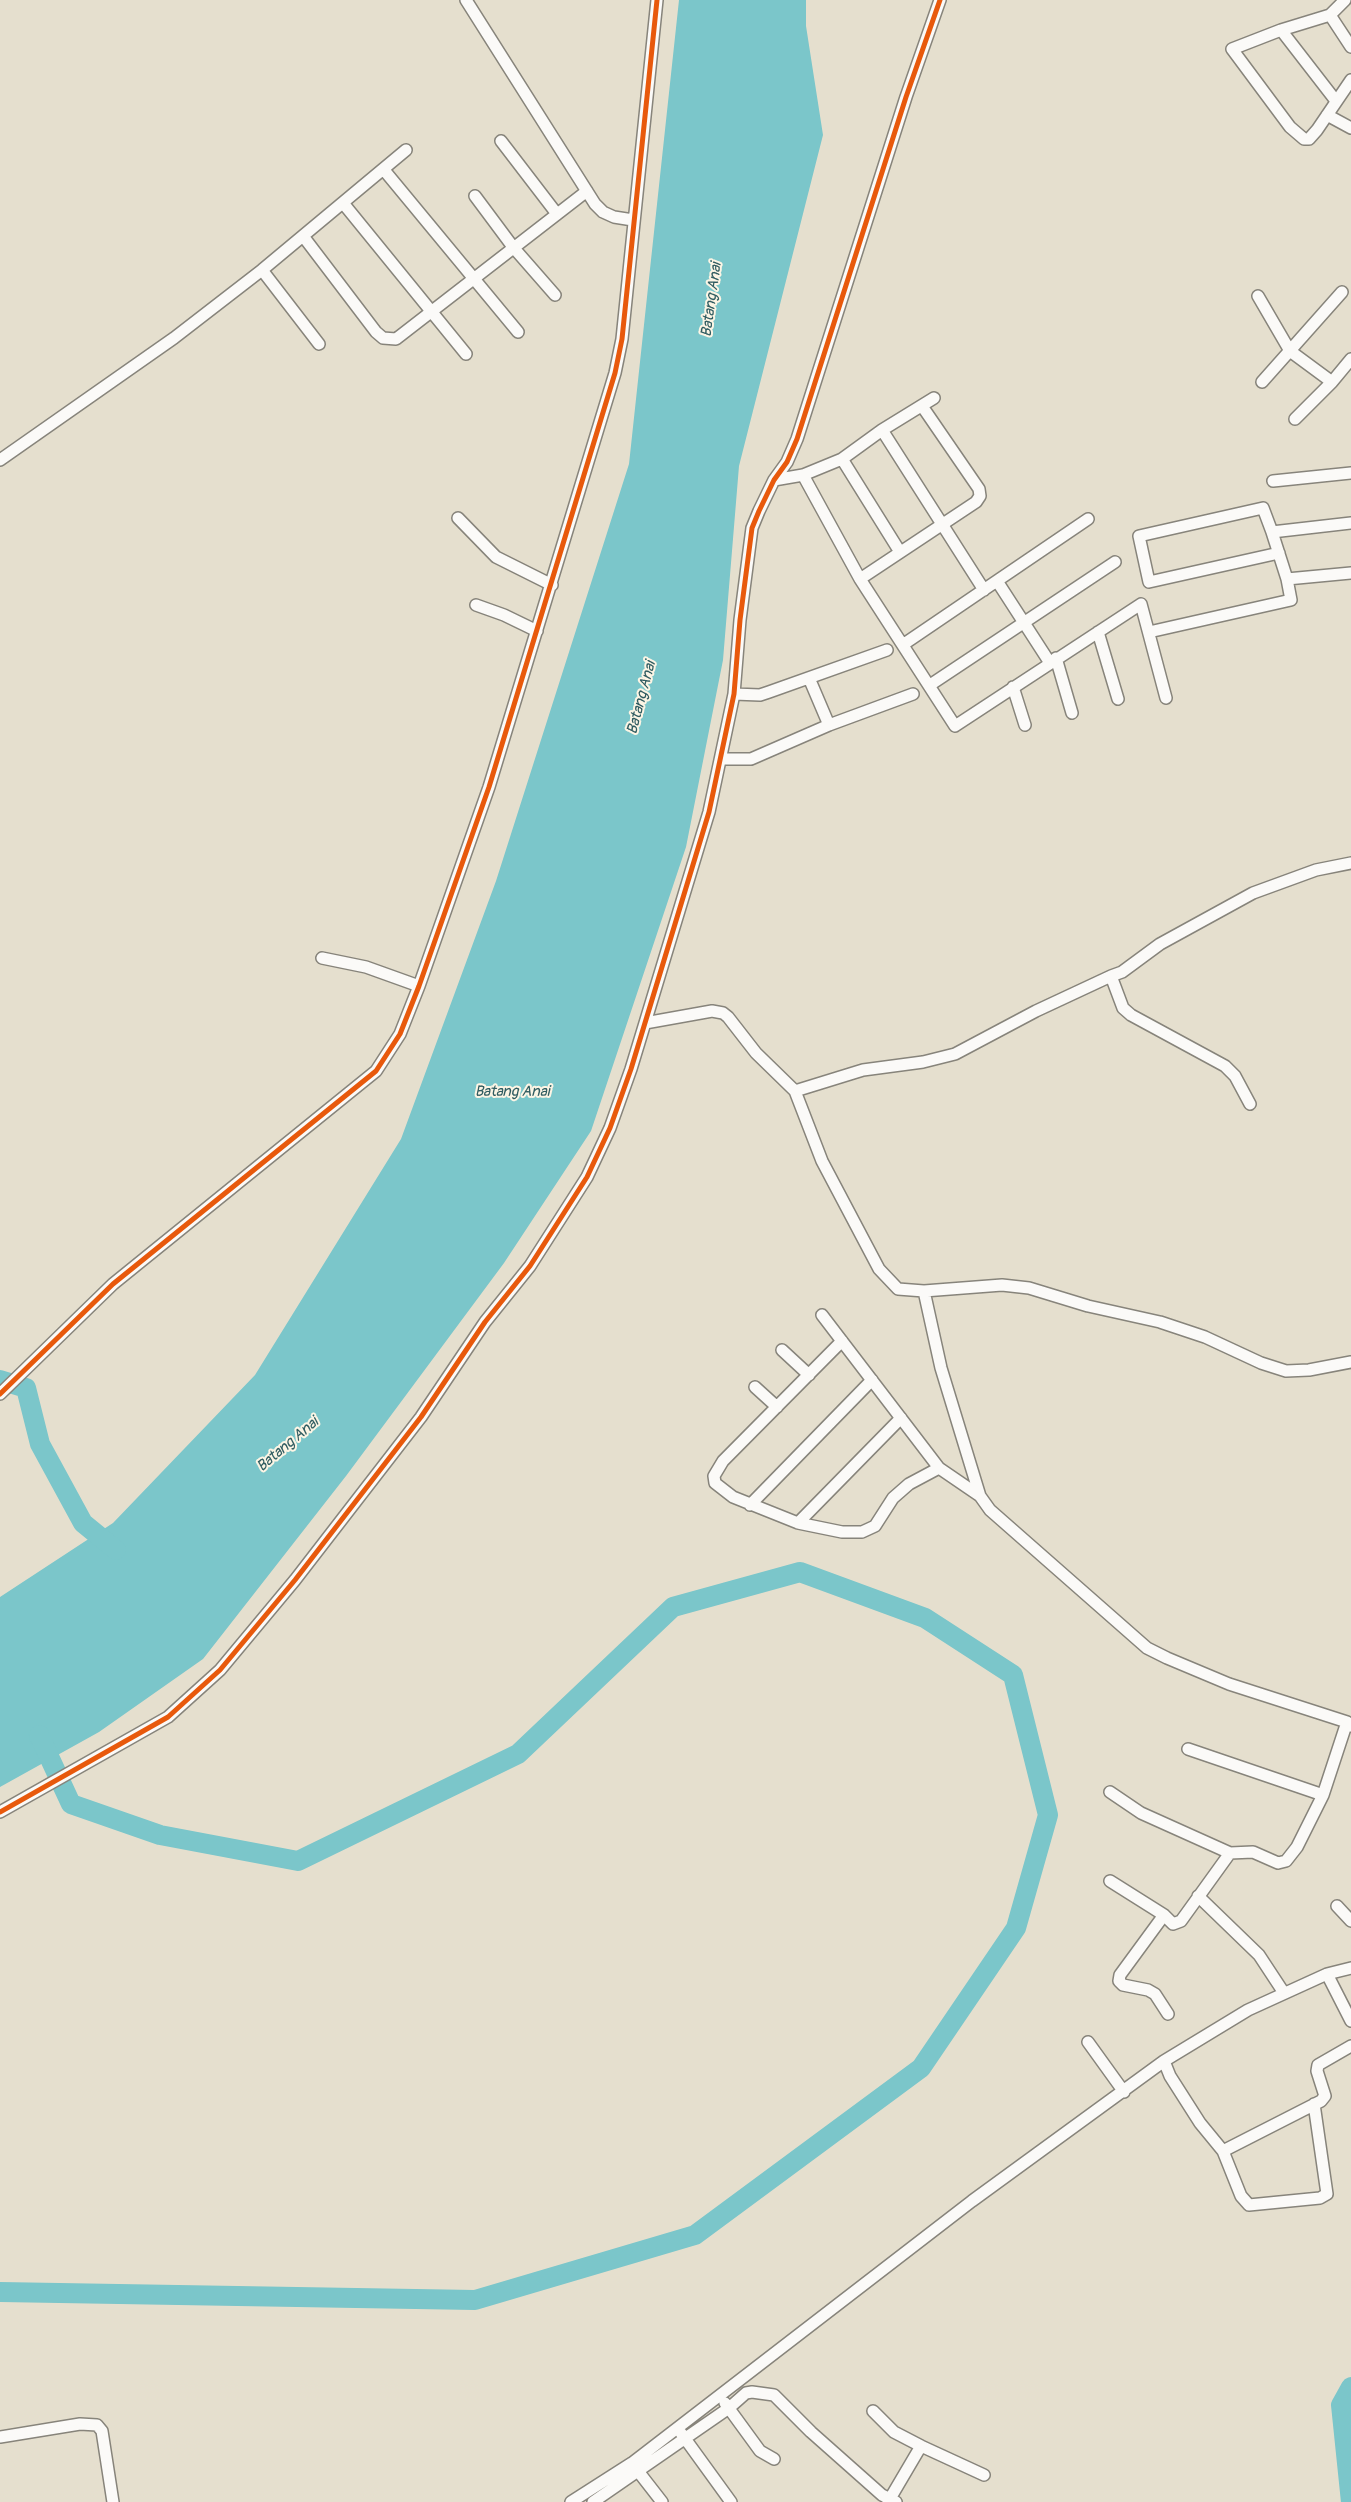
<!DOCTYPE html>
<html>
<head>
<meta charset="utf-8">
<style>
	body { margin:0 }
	canvas { display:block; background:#e5dfce }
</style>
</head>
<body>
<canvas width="1351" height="2502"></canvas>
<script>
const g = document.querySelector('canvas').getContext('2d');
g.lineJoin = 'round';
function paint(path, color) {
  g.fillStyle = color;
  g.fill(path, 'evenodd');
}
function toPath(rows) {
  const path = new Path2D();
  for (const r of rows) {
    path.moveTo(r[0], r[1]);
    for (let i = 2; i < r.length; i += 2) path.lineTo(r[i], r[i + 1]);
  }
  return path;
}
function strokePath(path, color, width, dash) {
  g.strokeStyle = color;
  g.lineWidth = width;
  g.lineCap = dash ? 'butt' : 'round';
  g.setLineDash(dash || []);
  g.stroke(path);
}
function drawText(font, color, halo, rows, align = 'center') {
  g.font = font + ' Pangolin,sans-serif';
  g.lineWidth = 4;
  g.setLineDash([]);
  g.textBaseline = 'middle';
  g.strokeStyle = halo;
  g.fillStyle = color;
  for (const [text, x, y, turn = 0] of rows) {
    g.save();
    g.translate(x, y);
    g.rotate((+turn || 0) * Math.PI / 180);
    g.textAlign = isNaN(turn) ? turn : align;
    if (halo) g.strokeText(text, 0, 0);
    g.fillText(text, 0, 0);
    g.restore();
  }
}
paint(toPath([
	[679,0,806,0,806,26,823,135,739,466,723,660,686,847,591,1131,504,1263,346,1476,203,1659,99,1732,0,1787,0,1597,113,1523,255,1375,401,1139,496,881,629,464]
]), '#7bc6ca');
strokePath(toPath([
	[0,1380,26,1388,40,1444,83,1523,116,1550],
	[0,2292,475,2300,695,2235,921,2068,1016,1928,1048,1815,1013,1675,925,1618,800,1572,673,1607,518,1754,298,1861,160,1835,71,1804,39,1735],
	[1351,2502,1341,2405,1351,2387]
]), '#7bc6ca', 20);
const minor = toPath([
	[466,0,595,204,603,212,614,217,633,220],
	[1345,0,1330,15,1351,47],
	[1281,30,1330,15],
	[1336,101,1281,30,1232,49,1290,127,1304,139,1309,139,1317,130,1351,80],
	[1327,115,1351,128],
	[501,141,557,214],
	[384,170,518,332],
	[475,196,513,247,555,295],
	[343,203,466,354],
	[303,236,376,332,383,338,396,339,587,191],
	[262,270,319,344],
	[1258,296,1290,351,1332,382],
	[1262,382,1342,292],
	[1295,419,1332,382,1351,359],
	[882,430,984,590],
	[842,459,900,552],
	[0,460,174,338,262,270,406,150],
	[803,475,860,579,955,726,1141,604,1166,698],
	[774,480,803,475,842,459,882,430,934,398],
	[1273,481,1351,473],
	[458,518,496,557,552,585],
	[1272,532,1351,523],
	[1279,553,1149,582,1139,536,1263,508,1272,532,1287,579,1351,573],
	[860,579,976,502,980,496,979,489,922,406],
	[997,581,1050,663],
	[476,605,504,615,537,631],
	[1098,632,1118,699],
	[1149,632,1291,600,1287,579],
	[904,644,1088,519],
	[1056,658,1072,713],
	[930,685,1115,562],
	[1013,687,1025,725],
	[734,694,760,695,769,692,887,650],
	[829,725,913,694],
	[721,759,751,759,829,725,809,678],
	[322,958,366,967,419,986],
	[645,1023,712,1011,723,1013,728,1017,756,1053,795,1091,822,1161,879,1269,898,1289,924,1291,1002,1285,1029,1288,1088,1306,1160,1322,1205,1337,1261,1363,1286,1371,1309,1370,1351,1362],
	[795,1091,863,1070,923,1062,955,1054,1036,1011,1111,976],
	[1250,1104,1235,1076,1225,1066,1131,1015,1123,1008,1111,976,1122,972,1160,944,1253,893,1316,870,1351,863],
	[924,1291,941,1368,980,1496,990,1510,1147,1648,1167,1658,1229,1684,1347,1722,1351,1726],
	[822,1315,939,1468,980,1496],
	[842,1341,723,1461,714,1476,715,1483,733,1497,798,1523,842,1532,862,1532,875,1526,893,1498,909,1484,939,1468],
	[782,1350,809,1375],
	[755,1387,777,1407],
	[0,1394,113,1284,376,1071,400,1034,419,986,489,787,615,373,622,339,657,0],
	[750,1505,872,1380],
	[798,1523,901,1418],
	[1188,1749,1323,1795],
	[1110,1792,1141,1813,1230,1853],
	[0,1812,168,1717,220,1670,295,1580,421,1417,485,1322,530,1266,587,1177,610,1128,631,1069,709,812,734,694,740,620,752,528,759,511,774,480,787,462,797,439,906,97,940,0],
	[1110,1881,1164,1915],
	[1198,1896,1259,1955,1284,1993],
	[1337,1906,1351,1921],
	[1327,1974,1351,2021],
	[1168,2014,1155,1994,1148,1990,1123,1985,1119,1981,1120,1975,1164,1915,1173,1924,1181,1921,1230,1853,1253,1852,1278,1863,1286,1861,1297,1847,1323,1795,1347,1722],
	[1088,2042,1124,2092],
	[1164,2061,1170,2076,1200,2123,1223,2151,1241,2196,1249,2205,1320,2198,1327,2194,1314,2104],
	[1223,2151,1321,2101,1325,2096,1317,2071,1318,2065,1351,2046],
	[725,2403,760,2451,774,2459],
	[873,2411,894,2432,921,2446],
	[681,2433,731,2502],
	[0,2437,80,2424,97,2425,102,2431,113,2502],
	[634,2466,662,2502],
	[571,2502,632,2463,972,2201,1164,2061,1248,2010,1327,1974,1351,1968],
	[593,2502,729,2408,746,2393,752,2392,774,2395,811,2432,882,2495,896,2502],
	[888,2502,921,2446,984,2475]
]);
strokePath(minor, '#87847b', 14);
strokePath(minor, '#fbfaf8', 11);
strokePath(toPath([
	[0,1394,113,1284,376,1071,400,1034,419,986,489,787,615,373,622,339,657,0],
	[0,1812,168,1717,220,1670,295,1580,421,1417,485,1322,530,1266,587,1177,610,1128,631,1069,709,812,734,694,740,620,752,528,759,511,774,480,787,462,797,439,906,97,940,0]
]), '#e8590c', 5);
drawText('italic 15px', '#305c61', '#fcf5e5', [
	["Batang Anai",712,300,-82],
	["Batang Anai",642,698,-75],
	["Batang Anai",512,1092],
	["Batang Anai",288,1445,-40]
]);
</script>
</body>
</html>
